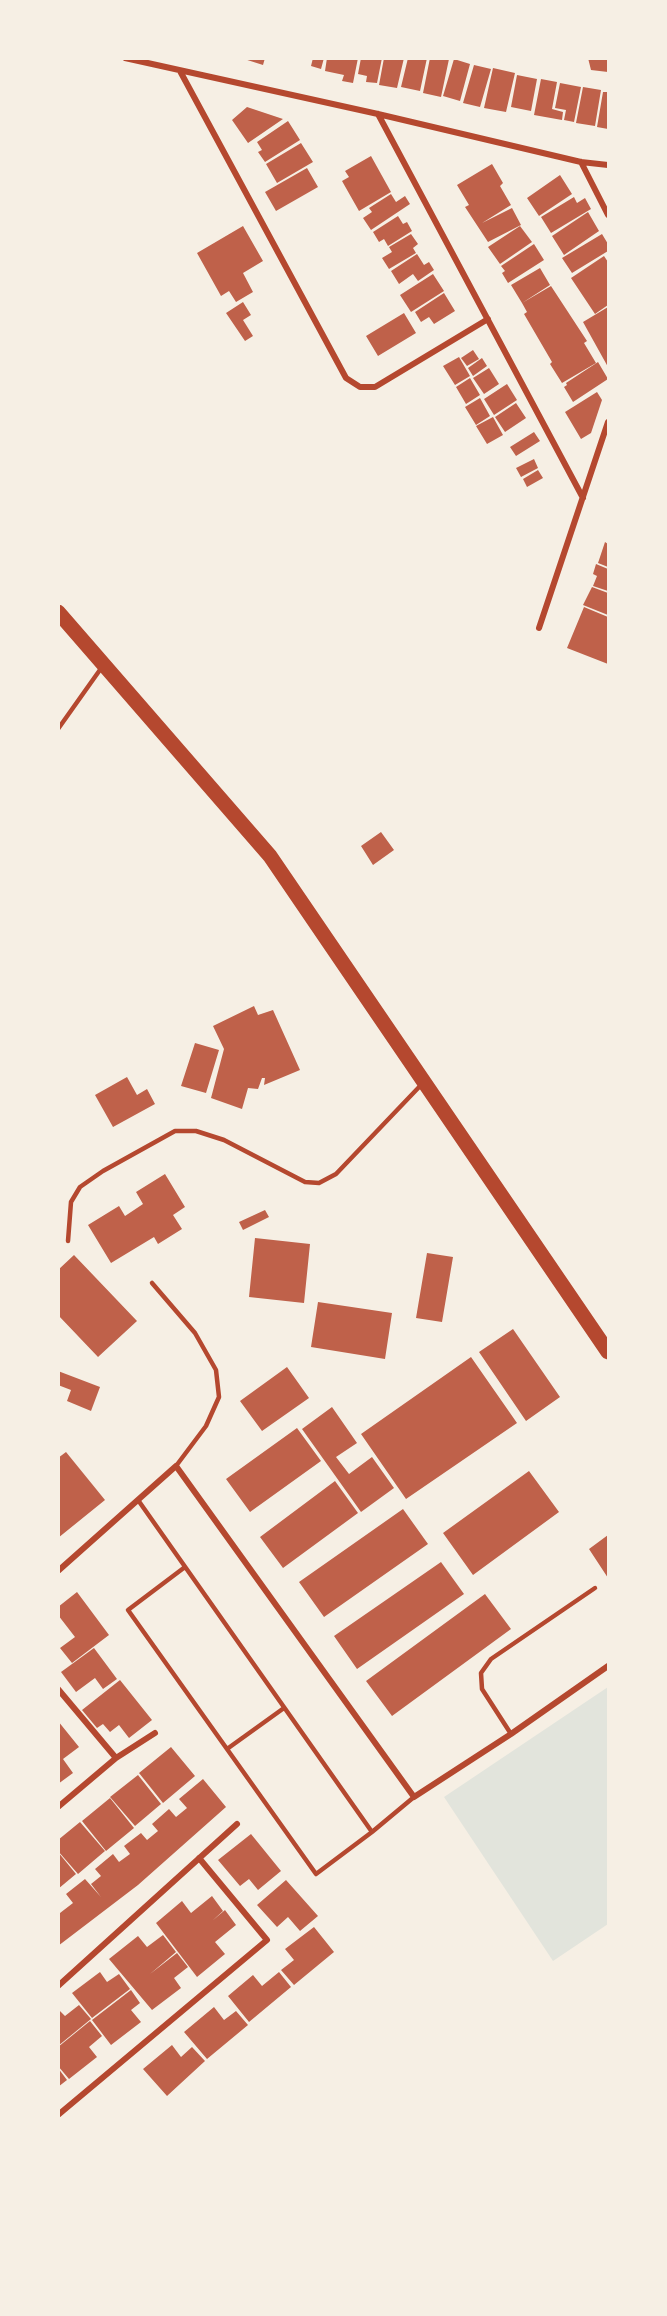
<!DOCTYPE html>
<html>
<head>
<meta charset="utf-8">
<style>
	body { margin:0 }
	#map { position:relative; width:667px; height:2316px; overflow:hidden; background:#f6efe4; font-family:"Titillium Web",sans-serif }
	canvas { display:block }
	.frame { position:absolute; inset:0; border:60px solid #f6efe4; pointer-events:none }
</style>
</head>
<body>
<div id="map">
<canvas width="667" height="2316"></canvas>
<div class="frame"></div>
</div>
<script>
const g = document.querySelector('canvas').getContext('2d');
g.lineJoin = 'round';
function paint(path, color) {
  g.fillStyle = color;
  g.fill(path, 'evenodd');
}
function toPath(rows) {
  const path = new Path2D();
  for (const r of rows) {
    path.moveTo(r[0], r[1]);
    for (let i = 2; i < r.length; i += 2) path.lineTo(r[i], r[i + 1]);
  }
  return path;
}
function strokePath(path, color, width, dash) {
  g.strokeStyle = color;
  g.lineWidth = width;
  g.lineCap = dash ? 'butt' : 'round';
  g.setLineDash(dash || []);
  g.stroke(path);
}
paint(toPath([
	[608,1687,608,1924,553,1961,444,1797]
]), '#e2e4dc');
paint(toPath([
	[241,58,265,58,263,65],
	[313,58,324,58,321,69,311,66],
	[327,58,358,58,353,83,342,81,344,75,325,71],
	[361,58,382,58,377,83,366,82,367,76,358,74],
	[384,58,404,58,397,88,379,85],
	[408,58,427,58,420,91,401,87],
	[430,58,449,59,441,97,423,93],
	[588,58,608,58,608,72,591,70],
	[454,59,470,64,460,101,443,96],
	[474,65,491,69,480,107,463,103],
	[493,68,515,73,506,112,484,108],
	[517,75,537,79,531,111,511,107],
	[541,79,557,82,552,109,563,112,562,120,534,115],
	[560,83,581,87,574,122,564,120,566,110,555,108],
	[583,87,601,90,595,126,576,123],
	[603,92,608,92,608,129,597,127],
	[247,107,283,119,248,143,232,120],
	[288,121,300,140,265,162,258,152,262,150,257,142],
	[301,143,313,162,277,183,266,164],
	[371,156,391,192,359,211,342,181,349,177,345,171],
	[492,164,503,183,500,186,511,205,482,223,512,208,521,225,488,242,465,207,469,205,457,185],
	[307,168,318,187,276,211,265,192],
	[560,175,572,194,539,216,527,198],
	[391,194,396,202,405,196,410,204,371,230,363,218,372,212,369,208],
	[574,197,577,203,585,198,591,209,551,233,541,217],
	[588,212,599,231,564,255,552,236],
	[398,216,403,224,407,222,412,231,388,246,384,239,379,242,373,232],
	[243,226,263,261,243,273,253,292,236,302,229,291,221,296,197,253],
	[520,226,532,242,500,264,488,247],
	[411,234,418,244,413,248,416,253,389,269,382,258,392,252,389,247],
	[602,234,608,244,608,251,572,273,562,258],
	[534,244,544,260,508,283,502,273,505,271,501,266],
	[417,254,424,265,429,262,434,270,418,281,413,274,399,284,391,271],
	[604,256,608,262,608,305,595,314,571,278],
	[540,268,550,285,522,303,511,285],
	[433,274,444,291,411,312,400,295],
	[551,286,587,341,584,343,596,363,562,383,550,364,552,362,524,314,527,312,522,303],
	[444,293,455,311,434,324,429,317,421,322,415,312],
	[243,302,251,315,243,320,253,336,245,341,226,313],
	[608,307,608,367,583,322],
	[404,313,416,333,378,356,366,336],
	[473,350,479,359,467,366,461,358],
	[459,357,470,376,455,385,443,366],
	[482,358,487,366,473,376,468,368],
	[598,362,608,379,573,402,564,387,567,385,566,383],
	[489,368,499,384,484,394,473,378],
	[470,378,480,395,466,404,456,387],
	[507,384,517,400,494,415,484,399],
	[597,392,602,400,591,433,581,439,565,412],
	[480,398,490,416,476,425,465,407],
	[516,403,526,418,505,432,495,417],
	[493,417,503,435,487,444,476,426],
	[534,432,540,441,516,456,510,447],
	[534,459,538,468,521,477,516,468],
	[538,470,543,478,527,487,523,479],
	[605,542,608,544,608,567,598,563],
	[596,564,608,569,608,591,593,586,597,576,593,574],
	[592,587,608,593,608,615,583,605],
	[584,607,608,617,608,664,567,648],
	[381,832,394,850,373,865,361,846],
	[254,1006,258,1015,273,1010,300,1070,264,1085,265,1078,262,1078,258,1089,248,1088,242,1109,211,1098,224,1049,213,1026],
	[195,1043,219,1050,206,1093,181,1086],
	[127,1077,137,1095,147,1089,155,1104,113,1127,95,1095],
	[165,1174,185,1207,173,1215,182,1229,158,1244,154,1237,111,1263,88,1225,119,1206,125,1216,143,1204,136,1192],
	[265,1210,269,1217,243,1230,239,1222],
	[255,1238,310,1244,304,1303,249,1297],
	[427,1253,453,1257,442,1322,416,1318],
	[74,1255,137,1321,98,1357,58,1315,58,1270],
	[318,1302,392,1313,385,1359,311,1347],
	[513,1329,560,1397,526,1421,479,1352],
	[471,1357,517,1423,406,1499,361,1434],
	[287,1367,309,1398,262,1431,240,1401],
	[58,1371,100,1387,91,1411,67,1401,71,1390,58,1385],
	[332,1407,357,1443,336,1457,349,1474,372,1457,394,1488,361,1512,302,1429],
	[297,1428,321,1461,250,1512,226,1479],
	[66,1452,105,1500,58,1538,58,1458],
	[529,1471,559,1512,473,1575,443,1533],
	[335,1481,358,1513,283,1568,260,1537],
	[403,1509,428,1544,324,1617,299,1582],
	[608,1535,608,1578,589,1549],
	[441,1562,464,1594,357,1669,334,1636],
	[77,1592,109,1635,72,1663,60,1648,75,1637,58,1615,58,1607],
	[485,1594,511,1629,392,1716,366,1681],
	[94,1648,117,1679,103,1689,95,1678,76,1692,61,1672],
	[120,1680,152,1720,129,1738,119,1725,110,1732,103,1724,97,1728,82,1710],
	[58,1721,79,1747,63,1759,73,1773,58,1784],
	[171,1747,195,1776,163,1803,139,1773],
	[138,1775,161,1804,135,1826,110,1797],
	[203,1779,226,1807,138,1885,58,1946,58,1911,60,1913,73,1903,66,1894,85,1879,101,1897,91,1884,101,1876,95,1869,113,1854,119,1862,130,1854,124,1846,141,1833,147,1840,158,1831,152,1824,169,1809,176,1817,187,1808,179,1799],
	[110,1798,134,1828,106,1851,82,1821],
	[80,1822,105,1851,78,1874,58,1851,58,1840],
	[251,1834,281,1871,258,1890,249,1879,240,1886,218,1860],
	[58,1852,76,1874,58,1889],
	[286,1880,318,1916,300,1931,288,1917,277,1927,257,1905],
	[212,1896,223,1911,212,1921,225,1910,236,1925,215,1942,225,1954,197,1977,156,1923,182,1901,191,1913],
	[314,1927,334,1952,294,1985,281,1970,294,1960,285,1949],
	[163,1935,176,1952,150,1974,177,1953,188,1967,174,1978,181,1988,152,2010,109,1959,138,1936,147,1947],
	[100,1972,107,1982,119,1974,130,1989,92,2018,72,1993],
	[279,1972,291,1987,249,2022,228,1996,253,1975,262,1986],
	[131,1990,140,2003,131,2010,141,2022,111,2045,92,2020],
	[79,2005,91,2019,58,2046,58,2009,65,2016],
	[214,2007,224,2020,236,2011,248,2025,207,2059,184,2032],
	[90,2021,102,2036,89,2047,97,2057,69,2079,58,2066,58,2047],
	[172,2045,181,2057,192,2047,205,2061,167,2096,143,2069],
	[58,2068,67,2080,58,2087]
]), '#bf614a');
strokePath(toPath([
	[58,729,102,667],
	[68,1241,71,1202,80,1187,103,1171,175,1131,196,1131,224,1140,305,1182,319,1183,336,1174,421,1085],
	[152,1283,195,1333,216,1370,219,1397,206,1426,176,1466],
	[138,1500,372,1832,414,1797],
	[185,1567,128,1610,316,1874,372,1832],
	[511,1734,482,1689,481,1673,491,1659,595,1588],
	[227,1749,284,1708]
]), '#b5482f', 4.5);
strokePath(toPath([
	[125,58,378,114,581,162,608,165],
	[180,71,346,378,360,387,375,387,488,319],
	[378,114,583,498],
	[581,162,608,215],
	[539,628,608,422],
	[58,1571,176,1466,414,1797,511,1734,608,1666],
	[58,1689,116,1758],
	[58,1807,116,1758,155,1733],
	[58,1986,237,1824],
	[58,2115,267,1940,199,1858]
]), '#b5482f', 6);
strokePath(toPath([
	[58,612,270,856,608,1352]
]), '#b5482f', 15);
</script>
</body>
</html>
